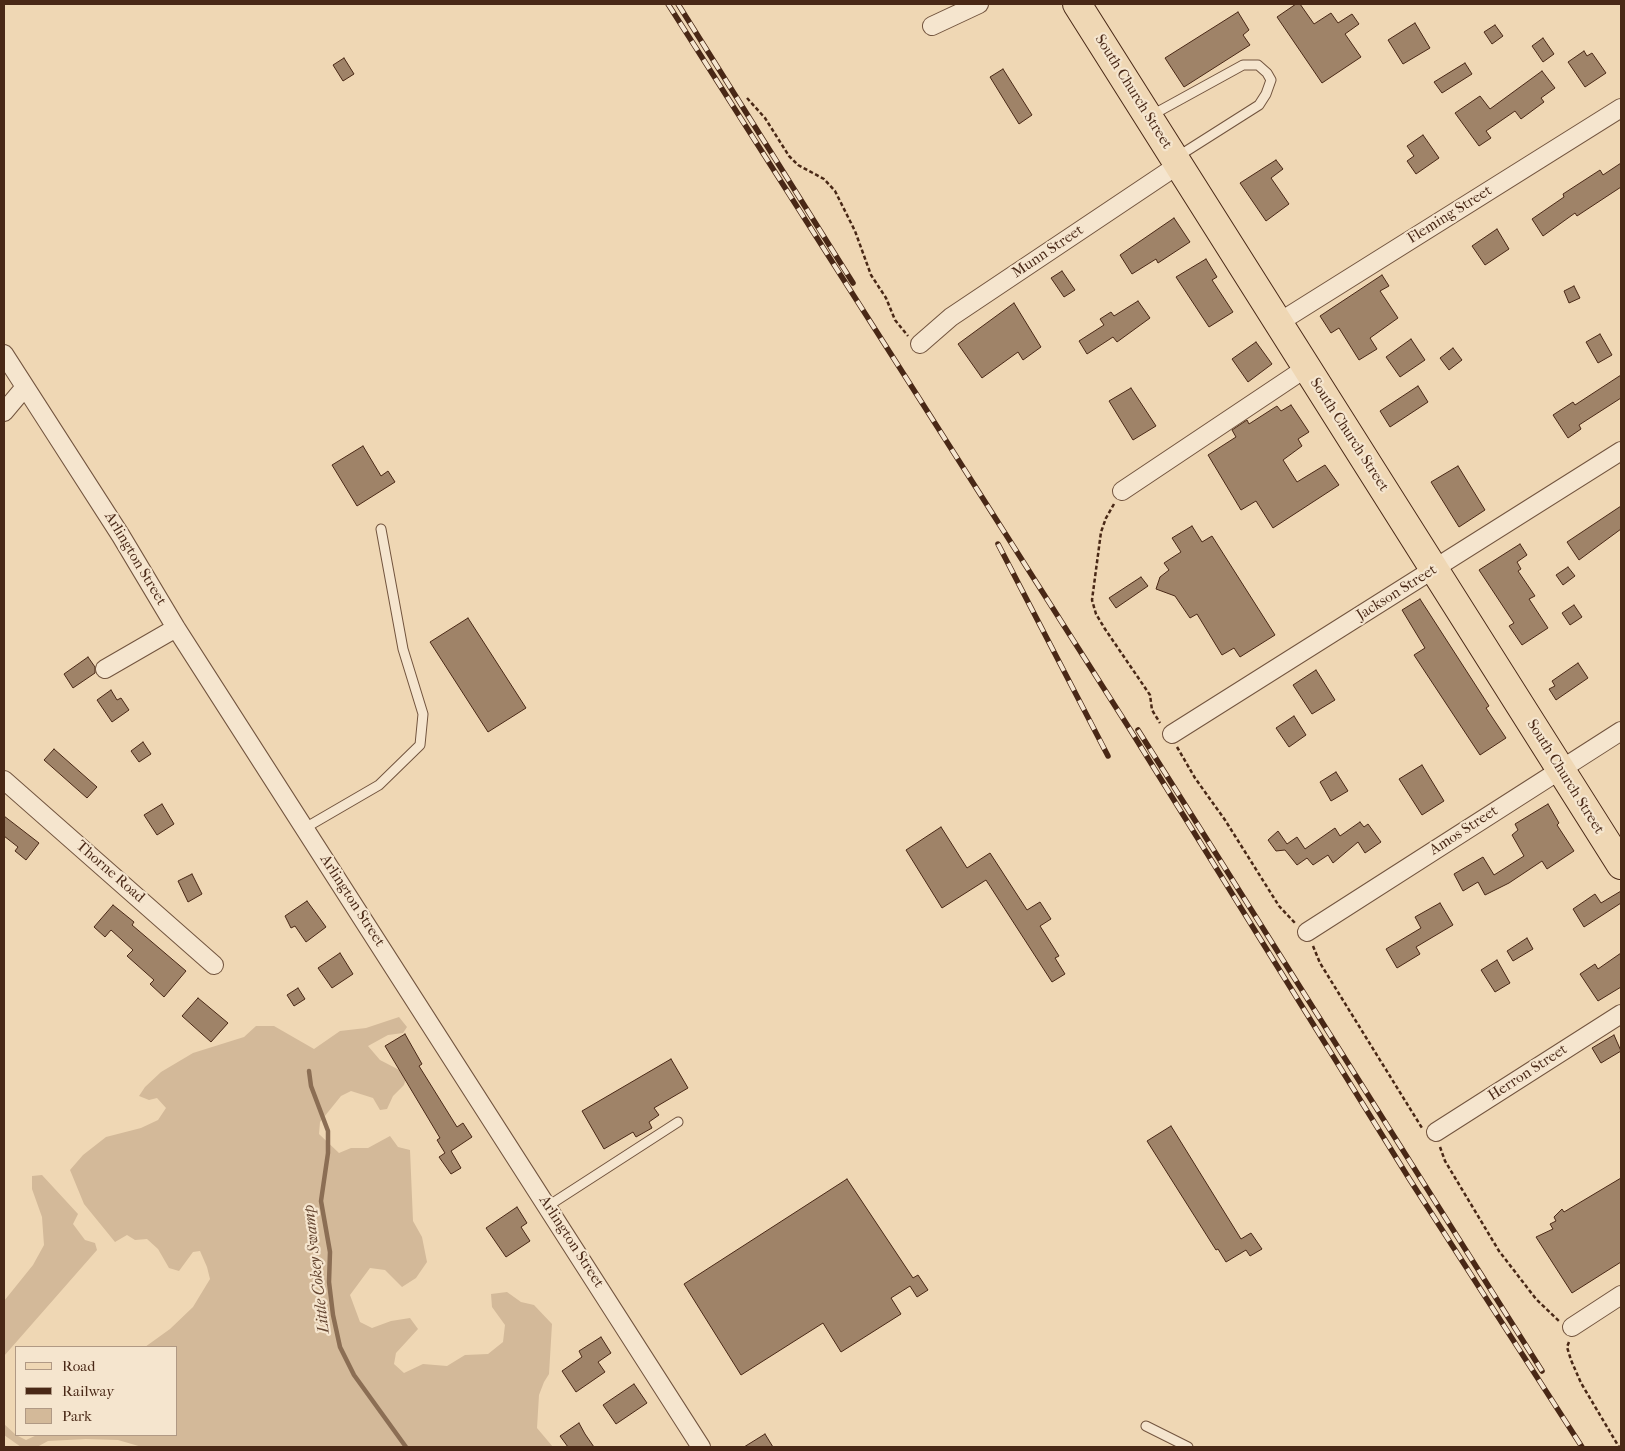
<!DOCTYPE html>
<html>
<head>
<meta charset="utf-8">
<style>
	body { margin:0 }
	#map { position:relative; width:1625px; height:1451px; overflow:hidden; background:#efd7b4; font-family:"IM FELL French Canon",serif }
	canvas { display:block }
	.frame { position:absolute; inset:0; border:5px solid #492816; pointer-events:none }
	.legend { position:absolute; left:15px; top:1346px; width:162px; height:90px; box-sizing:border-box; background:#f5e5ce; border:1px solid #b09984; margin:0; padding:6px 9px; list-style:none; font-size:15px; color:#492816 }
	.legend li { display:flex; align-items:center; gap:10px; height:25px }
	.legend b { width:25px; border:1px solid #b09984 }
</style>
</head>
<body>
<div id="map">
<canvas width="1625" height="1451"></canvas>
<div class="frame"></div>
<ul class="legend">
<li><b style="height:6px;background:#efd7b4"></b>Road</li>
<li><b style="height:6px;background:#492816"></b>Railway</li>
<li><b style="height:14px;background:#d3b999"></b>Park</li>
</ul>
</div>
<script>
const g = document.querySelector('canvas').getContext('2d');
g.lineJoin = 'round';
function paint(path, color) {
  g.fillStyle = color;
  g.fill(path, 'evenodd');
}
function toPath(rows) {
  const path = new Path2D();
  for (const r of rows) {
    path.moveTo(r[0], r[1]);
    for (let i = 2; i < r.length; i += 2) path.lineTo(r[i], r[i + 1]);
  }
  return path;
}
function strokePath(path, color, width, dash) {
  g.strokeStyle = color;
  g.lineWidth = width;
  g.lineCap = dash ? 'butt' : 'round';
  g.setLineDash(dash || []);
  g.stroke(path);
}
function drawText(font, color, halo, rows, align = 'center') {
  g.font = font + ' "IM FELL French Canon",serif';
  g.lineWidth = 4.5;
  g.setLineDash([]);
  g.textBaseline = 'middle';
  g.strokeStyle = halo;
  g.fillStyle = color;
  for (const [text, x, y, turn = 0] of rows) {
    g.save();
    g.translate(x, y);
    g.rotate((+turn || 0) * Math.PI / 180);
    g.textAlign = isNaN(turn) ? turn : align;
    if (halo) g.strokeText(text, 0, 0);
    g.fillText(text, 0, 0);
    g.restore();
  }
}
paint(toPath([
	[399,1017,407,1027,403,1033,388,1035,368,1046,380,1060,407,1074,404,1085,393,1096,387,1109,380,1110,373,1098,351,1091,341,1096,320,1122,319,1134,339,1153,351,1148,368,1148,390,1136,398,1147,410,1150,413,1221,422,1237,427,1262,416,1278,402,1287,385,1270,370,1268,350,1295,360,1322,372,1328,391,1321,410,1318,418,1329,396,1353,394,1364,404,1373,423,1364,447,1366,465,1355,488,1354,503,1342,505,1325,492,1307,491,1294,507,1292,521,1302,534,1305,552,1324,549,1374,544,1382,539,1395,537,1428,553,1447,142,1447,118,1440,86,1439,48,1441,37,1447,21,1447,4,1435,4,1424,16,1435,26,1440,37,1435,176,1435,176,1347,145,1347,170,1329,193,1307,210,1279,207,1267,200,1251,193,1252,179,1271,169,1268,158,1249,147,1239,135,1240,127,1235,115,1242,84,1204,70,1170,83,1155,106,1137,141,1128,158,1120,166,1108,157,1098,149,1100,139,1096,145,1087,161,1072,193,1053,244,1037,256,1026,274,1026,314,1049,340,1031,366,1028],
	[42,1175,78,1214,73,1224,85,1240,95,1243,97,1250,4,1356,4,1301,33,1265,44,1245,42,1217,32,1189,32,1176]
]), '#d3b999');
strokePath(toPath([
	[309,1071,311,1086,328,1131,328,1153,321,1201,330,1252,329,1282,333,1315,340,1347,354,1375,406,1447]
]), '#8b6e54', 4.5);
const building = toPath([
	[1296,4,1300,4,1314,24,1331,13,1338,23,1352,14,1359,24,1345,34,1361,57,1322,83,1277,17,1296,4],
	[1238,12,1249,30,1243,35,1250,45,1184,87,1165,58,1238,12],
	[1415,23,1430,48,1403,64,1388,40,1415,23],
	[1495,25,1503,36,1492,44,1484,32,1495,25],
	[1543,38,1554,54,1543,62,1532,46,1543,38],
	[1584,51,1587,56,1592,53,1606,73,1585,87,1568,62,1584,51],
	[344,58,354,74,343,81,333,65,344,58],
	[1465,63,1472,74,1442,93,1434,82,1465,63],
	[1003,69,1032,115,1019,124,990,77,1003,69],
	[1542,71,1555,88,1541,98,1544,102,1521,119,1515,111,1486,131,1491,138,1479,146,1455,113,1480,96,1490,109,1542,71],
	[1423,135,1439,158,1416,174,1407,161,1414,156,1407,146,1423,135],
	[1276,160,1283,169,1271,178,1289,204,1266,221,1240,183,1276,160],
	[1621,163,1621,187,1577,216,1575,213,1543,236,1532,219,1564,197,1563,194,1600,170,1603,175,1621,163],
	[1174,218,1190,242,1158,263,1156,259,1132,274,1120,255,1174,218],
	[1497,229,1509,249,1485,265,1472,246,1497,229],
	[1206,259,1217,277,1212,280,1233,312,1209,327,1176,277,1206,259],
	[1062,271,1075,290,1064,297,1051,278,1062,271],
	[1382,275,1389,286,1380,291,1398,318,1370,338,1377,349,1359,360,1339,328,1331,333,1320,316,1382,275],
	[1574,286,1580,298,1569,303,1564,291,1574,286],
	[1138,301,1150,318,1117,342,1113,337,1087,354,1079,341,1104,325,1100,319,1111,312,1114,316,1138,301],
	[1014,303,1041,347,1023,360,1018,352,982,378,958,344,1014,303],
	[1600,334,1612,355,1598,363,1586,342,1600,334],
	[1411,339,1425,360,1400,377,1386,357,1411,339],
	[1256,342,1272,364,1248,382,1232,359,1256,342],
	[1453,348,1462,360,1449,370,1440,358,1453,348],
	[1621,375,1621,398,1579,425,1581,429,1568,438,1553,415,1573,402,1575,405,1621,375],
	[1418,386,1428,402,1390,427,1380,411,1418,386],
	[1131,388,1156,426,1133,440,1109,401,1131,388],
	[1291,405,1309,432,1298,439,1302,446,1283,460,1297,482,1325,465,1339,485,1273,528,1256,501,1241,510,1208,455,1236,437,1232,430,1247,420,1249,424,1277,406,1281,411,1291,405],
	[363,446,381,476,388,471,395,482,357,506,332,465,363,446],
	[1458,466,1485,510,1459,527,1431,482,1458,466],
	[1621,506,1621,529,1579,560,1567,542,1621,506],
	[1192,526,1202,542,1212,536,1275,635,1240,657,1234,648,1222,655,1197,614,1190,618,1175,596,1156,589,1160,577,1169,570,1164,563,1181,552,1172,538,1192,526],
	[1520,544,1527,555,1517,562,1521,569,1518,571,1535,596,1529,599,1548,628,1522,645,1509,626,1514,623,1479,570,1520,544],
	[1568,567,1575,576,1563,585,1556,575,1568,567],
	[1141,577,1148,586,1116,608,1109,598,1141,577],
	[1420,599,1489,706,1486,708,1506,738,1480,755,1414,655,1425,648,1402,610,1420,599],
	[1574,605,1582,617,1570,625,1562,613,1574,605],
	[468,618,526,708,488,732,430,642,468,618],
	[88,657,95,667,95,673,73,688,64,674,88,657],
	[1578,663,1588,678,1556,700,1549,689,1555,686,1552,681,1578,663],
	[1316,670,1335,700,1312,714,1293,685,1316,670],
	[111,690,117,700,121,698,129,710,112,722,97,700,111,690],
	[1294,716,1306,735,1289,747,1276,728,1294,716],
	[143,742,151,754,139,762,131,751,143,742],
	[54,749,97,787,87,798,44,760,54,749],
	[1422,765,1444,801,1422,815,1399,779,1422,765],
	[1336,772,1348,791,1331,801,1320,782,1336,772],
	[162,804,174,824,157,835,144,815,162,804],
	[1548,804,1559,823,1557,825,1574,851,1547,869,1542,861,1509,883,1485,895,1478,882,1463,891,1454,874,1483,857,1494,875,1524,856,1512,835,1518,830,1515,824,1548,804],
	[4,816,39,843,26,860,15,851,18,847,4,836,4,816],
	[1360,822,1364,827,1368,824,1381,842,1365,853,1358,842,1333,863,1328,855,1313,865,1307,858,1297,865,1285,850,1276,851,1268,840,1278,831,1287,844,1297,837,1305,849,1335,828,1340,836,1360,822],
	[941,827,967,868,990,853,1027,910,1040,902,1051,919,1040,926,1059,956,1055,958,1065,974,1052,982,986,880,942,908,906,850,941,827],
	[192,874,202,894,188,902,178,881,192,874],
	[1621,891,1621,903,1584,927,1573,909,1595,894,1601,903,1621,891],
	[307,901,326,927,306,942,295,926,291,928,285,916,307,901],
	[1440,903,1453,925,1416,947,1420,954,1397,968,1386,949,1421,928,1415,917,1440,903],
	[113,905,134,922,132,925,186,971,164,997,150,984,154,980,127,956,133,950,111,930,105,937,94,927,113,905],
	[1527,938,1533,949,1513,961,1507,951,1527,938],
	[340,953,353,974,332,988,318,968,340,953],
	[1621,953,1621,987,1598,1001,1580,974,1595,964,1598,969,1621,953],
	[1497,960,1510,983,1495,992,1481,970,1497,960],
	[298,988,305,999,294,1006,287,995,298,988],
	[198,998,228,1023,211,1042,182,1016,198,998],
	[405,1034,422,1064,419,1066,457,1127,463,1123,472,1137,451,1151,461,1168,451,1174,439,1157,445,1153,437,1140,440,1138,385,1046,405,1034],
	[1614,1035,1621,1051,1601,1063,1592,1048,1614,1035],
	[671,1059,688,1088,654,1108,659,1115,649,1122,652,1128,636,1137,633,1132,604,1149,582,1111,671,1059],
	[1171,1126,1241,1239,1251,1233,1262,1249,1250,1256,1246,1250,1226,1262,1218,1249,1216,1250,1147,1141,1171,1126],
	[1621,1178,1621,1262,1572,1293,1536,1237,1553,1229,1550,1224,1556,1221,1554,1217,1562,1209,1564,1212,1621,1178],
	[847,1179,913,1278,918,1275,928,1290,917,1297,910,1286,891,1298,901,1314,841,1352,823,1323,741,1375,684,1284,847,1179],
	[517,1207,527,1223,521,1227,530,1241,506,1257,486,1228,517,1207],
	[601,1337,611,1353,598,1362,605,1372,576,1392,562,1371,582,1357,579,1351,601,1337],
	[634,1384,647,1403,616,1424,603,1405,634,1384],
	[579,1423,585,1434,594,1447,568,1447,560,1436,579,1423],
	[765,1434,773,1447,744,1447,765,1434]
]);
paint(building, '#9f8368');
strokePath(building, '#492816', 1);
const lane = toPath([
	[1152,115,1243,65,1258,65,1267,73,1271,80,1266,94,1259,105,1177,157],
	[305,828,379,785,420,745,423,714,403,649,381,529],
	[548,1206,678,1122],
	[1146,1426,1188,1447]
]);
const street = toPath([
	[932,26,979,4],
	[1278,323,1621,108],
	[920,344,951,317,1178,165],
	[4,354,121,536,176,628,701,1447],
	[4,412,25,387],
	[1122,491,1306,368],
	[105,669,176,628],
	[1172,734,1621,451],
	[4,780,214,965],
	[1307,932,1621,731],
	[1436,1132,1621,1014],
	[1572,1327,1621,1295]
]);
const primary = toPath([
	[1077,4,1621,865]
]);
strokePath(lane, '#72543e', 11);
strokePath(street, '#72543e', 20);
strokePath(primary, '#492816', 30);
strokePath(toPath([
	[747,98,765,118,789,156,798,165,824,179,835,191,855,231,871,275,886,298,895,320,908,336],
	[1114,504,1106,518,1101,532,1092,600,1096,614,1105,629,1150,695,1152,710,1160,723],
	[1177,747,1195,778,1225,820,1279,906,1295,923],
	[1313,946,1320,963,1422,1128],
	[1440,1147,1445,1161,1499,1251,1536,1299,1559,1321],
	[1569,1342,1567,1347,1571,1360,1581,1383,1619,1447]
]), '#492816', 2.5, [4, 2.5]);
strokePath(lane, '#f5e5ce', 9);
strokePath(street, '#f5e5ce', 18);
strokePath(primary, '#efd7b4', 28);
const rail = toPath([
	[668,4,1131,731,1410,1180,1582,1447],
	[678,4,853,283],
	[998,544,1108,756],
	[1138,730,1542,1371]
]);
strokePath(rail, '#492816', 5.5);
strokePath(rail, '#f5e5ce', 4, [11]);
drawText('15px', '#492816', '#f5e5ce', [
	["South Church Street",1133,92,58],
	["Fleming Street",1450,215,-32],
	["Munn Street",1048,252,-34],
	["South Church Street",1349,435,57],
	["Arlington Street",135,559,59],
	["Jackson Street",1397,593,-32],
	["South Church Street",1565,777,58],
	["Amos Street",1464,831,-33],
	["Thorne Road",110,872,41],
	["Arlington Street",352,901,57],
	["Herron Street",1528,1073,-33],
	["Arlington Street",571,1242,57]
]);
drawText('italic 16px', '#644530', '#f5e5ce', [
	["Little Cokey Swamp",317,1269,-97]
]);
</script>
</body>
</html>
